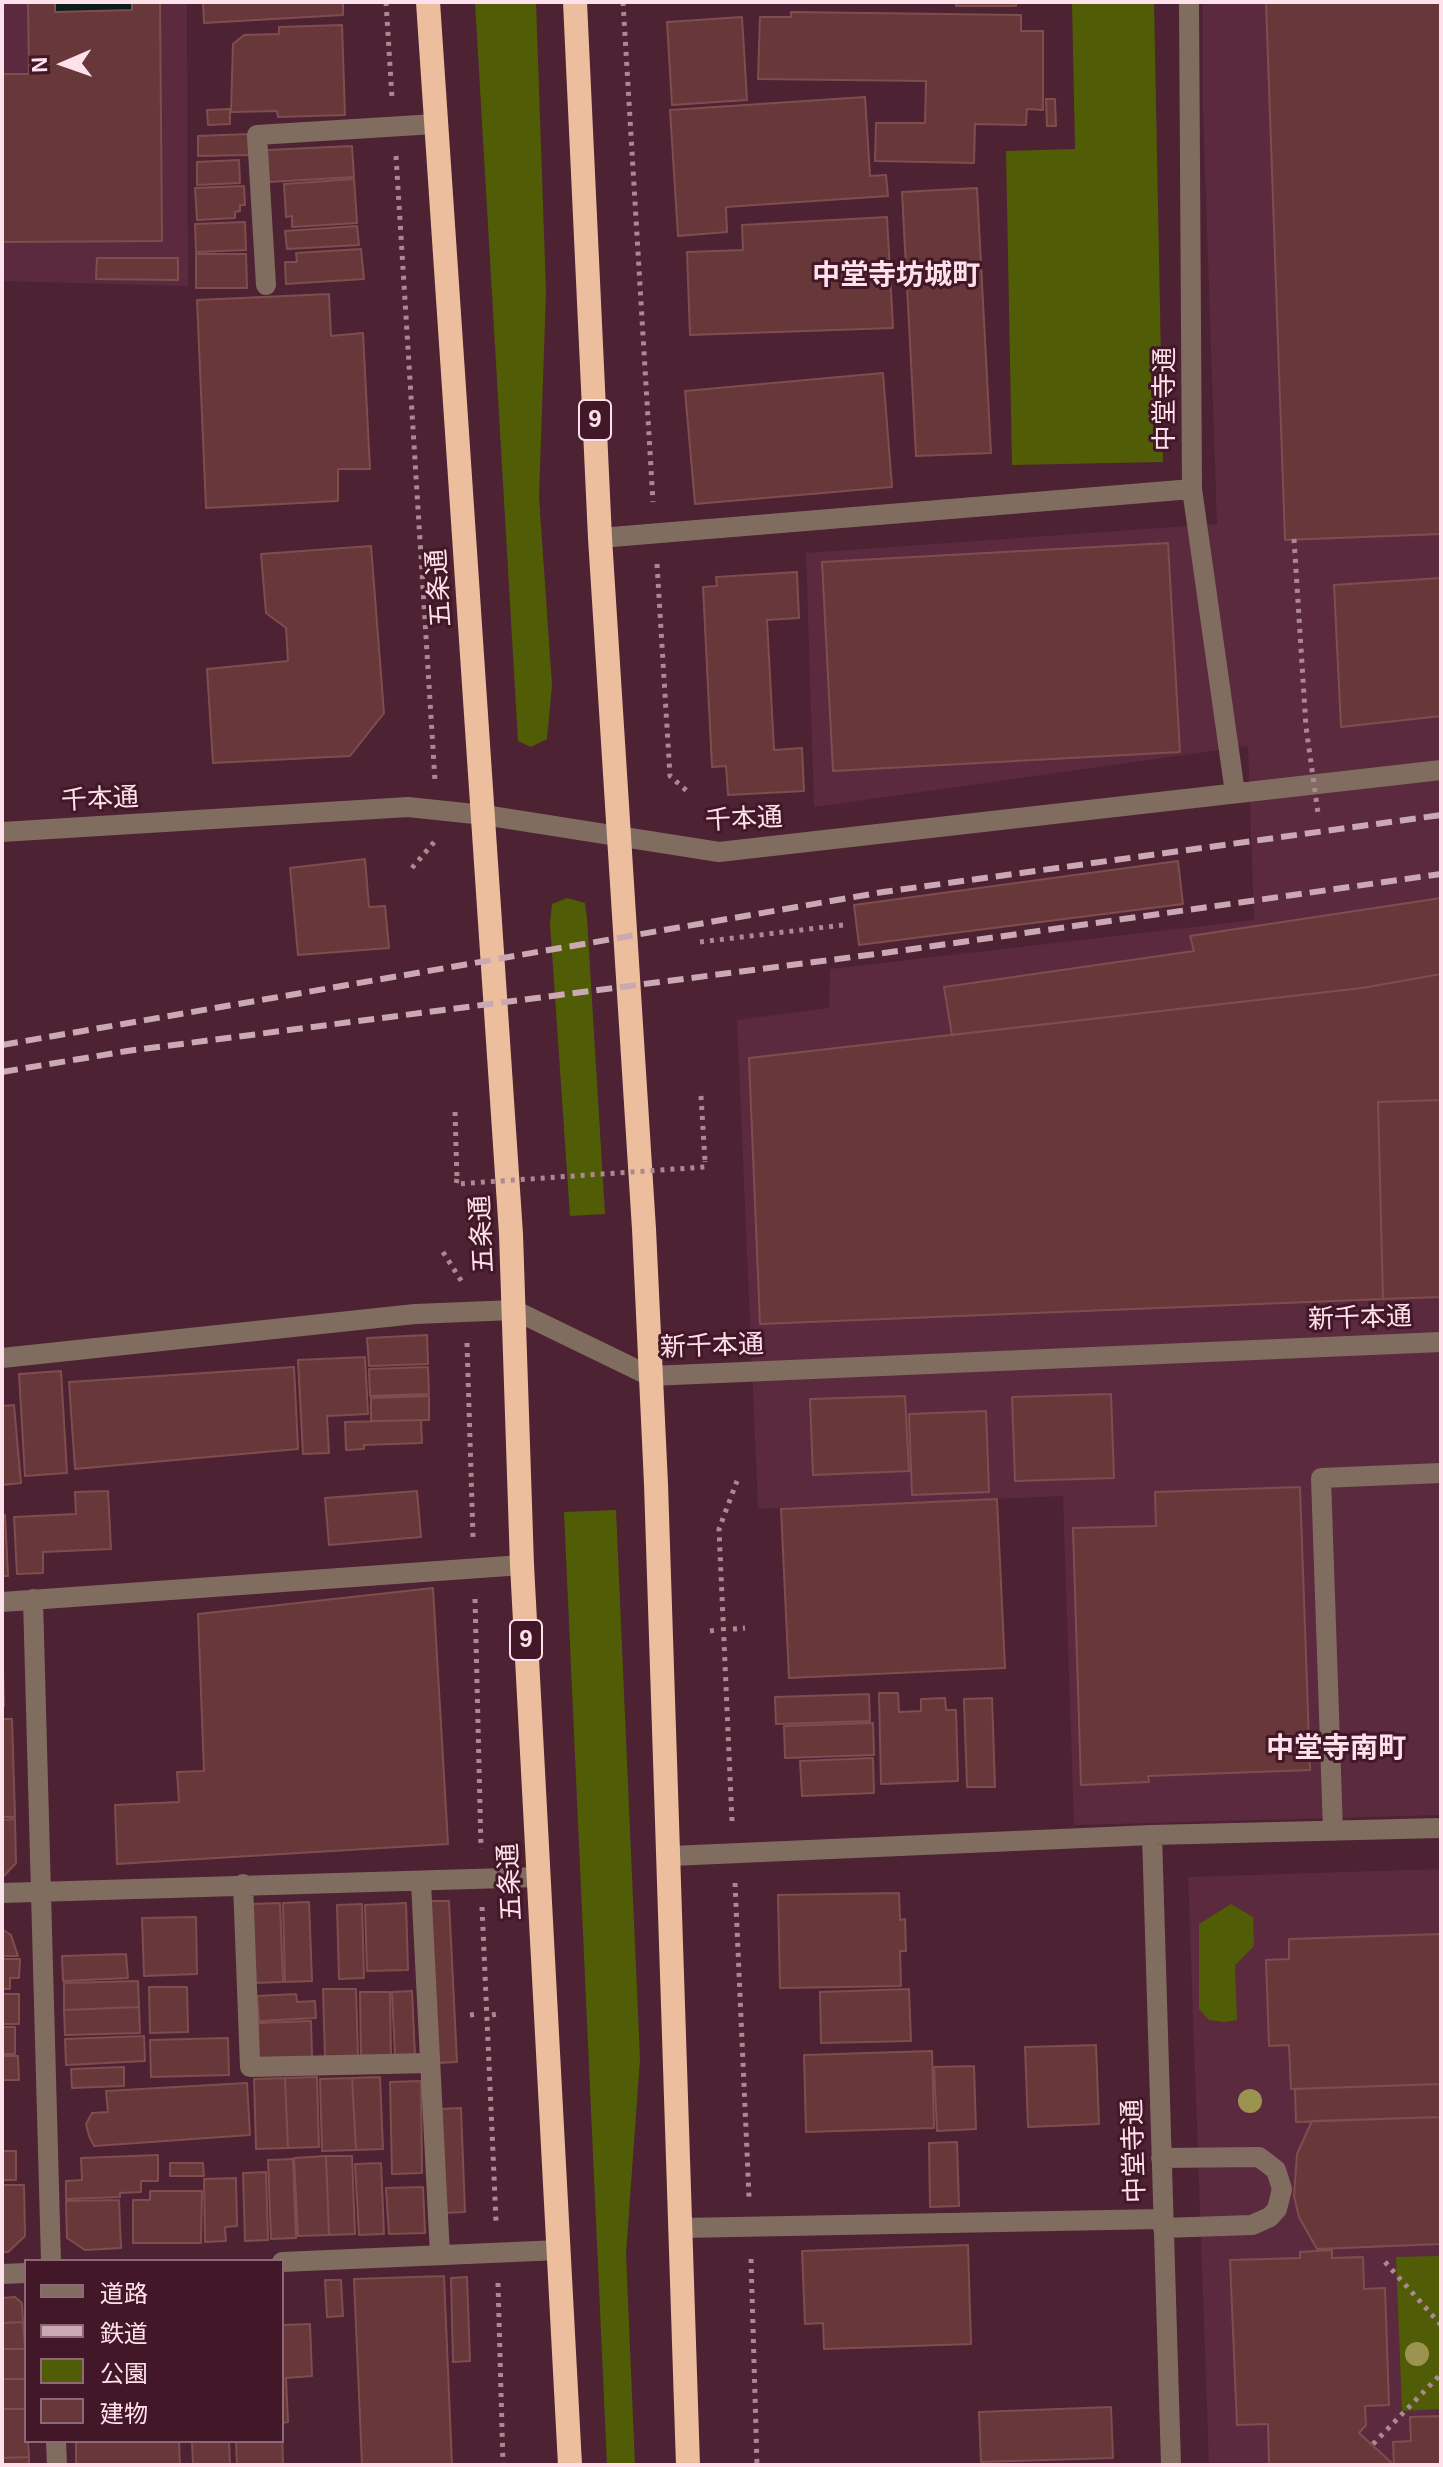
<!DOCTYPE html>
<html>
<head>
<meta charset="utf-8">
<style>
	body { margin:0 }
	#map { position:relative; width:1443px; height:2467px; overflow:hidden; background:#4d2232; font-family:Helvetica,"Noto Sans JP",sans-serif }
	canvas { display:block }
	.frame { position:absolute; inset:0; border:4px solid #fee1ea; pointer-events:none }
	.legend { position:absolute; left:24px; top:2259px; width:260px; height:184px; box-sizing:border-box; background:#421728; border:2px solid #8d6876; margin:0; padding:10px 14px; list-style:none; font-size:24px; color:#fee1ea }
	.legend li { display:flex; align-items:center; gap:16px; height:40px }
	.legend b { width:40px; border:2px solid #8d6876 }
	.north { position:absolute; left:24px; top:24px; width:80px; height:80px; -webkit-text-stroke:6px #421728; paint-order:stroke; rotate:268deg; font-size:22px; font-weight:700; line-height:32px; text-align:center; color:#fee1ea }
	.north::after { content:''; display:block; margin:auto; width:28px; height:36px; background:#fee1ea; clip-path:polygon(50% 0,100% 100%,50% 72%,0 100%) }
</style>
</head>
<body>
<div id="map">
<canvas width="1443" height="2467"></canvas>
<div class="frame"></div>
<ul class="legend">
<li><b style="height:10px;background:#806d60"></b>道路</li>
<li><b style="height:10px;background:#caa8b4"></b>鉄道</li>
<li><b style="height:22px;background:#515c07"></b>公園</li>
<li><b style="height:22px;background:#68373a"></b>建物</li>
</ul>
<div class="north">N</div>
</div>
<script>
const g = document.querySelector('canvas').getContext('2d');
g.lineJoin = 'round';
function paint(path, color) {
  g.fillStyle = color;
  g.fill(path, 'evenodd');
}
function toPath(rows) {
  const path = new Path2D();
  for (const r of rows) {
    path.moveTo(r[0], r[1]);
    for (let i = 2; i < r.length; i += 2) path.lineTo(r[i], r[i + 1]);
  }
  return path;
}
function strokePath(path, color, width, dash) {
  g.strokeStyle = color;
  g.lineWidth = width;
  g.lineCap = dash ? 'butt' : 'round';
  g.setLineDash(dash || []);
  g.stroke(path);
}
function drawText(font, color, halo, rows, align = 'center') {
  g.font = font + ' Helvetica,"Noto Sans JP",sans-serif';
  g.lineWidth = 6;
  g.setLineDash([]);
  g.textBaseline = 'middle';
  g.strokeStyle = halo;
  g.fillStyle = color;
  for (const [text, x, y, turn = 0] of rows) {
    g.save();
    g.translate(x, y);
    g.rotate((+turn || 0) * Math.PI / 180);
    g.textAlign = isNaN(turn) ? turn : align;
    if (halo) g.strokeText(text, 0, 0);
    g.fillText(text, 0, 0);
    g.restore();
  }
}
paint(toPath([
	[2,2,187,2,188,286,2,281],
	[1203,2,1441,2,1441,1815,1074,1825,1063,1496,758,1509,737,1020,829,1008,830,969,1254,920,1248,746,814,807,806,553,1217,524,1203,113],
	[1441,1869,1441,2465,1209,2465,1188,1877]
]), '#5c2a3e');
paint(toPath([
	[475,2,536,2,546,292,539,497,552,685,547,739,531,747,518,741],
	[1072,2,1154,2,1163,462,1012,465,1006,151,1075,149],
	[567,898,585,903,587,918,605,1214,570,1216,550,923,552,904],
	[616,1510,640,2059,626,2254,635,2465,607,2465,564,1512],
	[1231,1904,1253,1917,1254,1946,1235,1965,1237,2020,1224,2022,1209,2020,1199,2009,1199,1924],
	[1441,2256,1441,2409,1402,2411,1396,2257]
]), '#515c07');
paint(toPath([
	[55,2,132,2,132,10,55,12]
]), '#0a1d19');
const building = toPath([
	[28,2,55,2,55,12,132,10,132,2,160,2,162,241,2,242,2,74,29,74,28,2],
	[203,2,343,2,343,15,204,23,203,2],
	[956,2,1016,2,1016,6,956,6,956,2],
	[1266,2,1441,2,1441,534,1285,540,1266,2],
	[791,12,1021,15,1021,31,1043,31,1043,110,1027,109,1026,125,975,124,974,163,875,161,876,123,925,123,926,81,758,79,760,17,791,17,791,12],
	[742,17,747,100,672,105,667,22,742,17],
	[342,25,345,115,278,117,277,111,231,112,233,44,244,35,279,34,279,27,342,25],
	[865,97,870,176,886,175,888,196,726,207,727,232,678,236,670,110,865,97],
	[1046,99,1055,99,1056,126,1047,126,1046,99],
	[230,109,230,124,208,125,207,110,230,109],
	[248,134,249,155,198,156,198,136,248,134],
	[352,146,354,177,269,182,267,150,352,146],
	[239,160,240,183,197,185,197,162,239,160],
	[354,179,357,223,292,227,292,216,286,217,284,184,354,179],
	[244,186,245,205,240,205,240,211,235,212,235,218,197,220,195,188,244,186],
	[977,188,991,453,916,456,902,192,977,188],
	[887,217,893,328,690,335,687,252,743,250,742,225,887,217],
	[245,222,246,250,196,252,195,224,245,222],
	[357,226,359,245,287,249,285,231,357,226],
	[361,249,364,279,286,284,285,262,297,262,296,253,361,249],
	[196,254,246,254,247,288,196,288,196,254],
	[97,258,178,258,178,280,96,279,97,258],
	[329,294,331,336,363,333,370,469,338,469,338,501,206,508,197,300,329,294],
	[883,373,892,487,695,504,685,391,883,373],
	[1168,543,1180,752,833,771,822,562,1168,543],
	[371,546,384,713,350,756,213,763,207,669,288,661,286,628,266,613,261,554,371,546],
	[797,572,799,618,767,620,774,750,802,748,804,791,728,795,726,766,712,767,703,587,717,586,716,577,797,572],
	[1441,578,1441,716,1341,727,1334,585,1441,578],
	[365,859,369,907,385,906,389,948,298,955,290,868,365,859],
	[1178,861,1183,904,859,945,854,905,1178,861],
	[1441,898,1441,974,1362,988,952,1035,944,987,1194,951,1190,936,1441,898],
	[1441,974,1441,1100,1378,1102,1383,1299,760,1324,749,1058,1362,988,1441,974],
	[1441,1100,1441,1297,1383,1299,1378,1102,1441,1100],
	[427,1335,428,1364,369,1366,367,1338,427,1335],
	[365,1357,368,1414,327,1416,329,1453,303,1454,298,1360,365,1357],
	[294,1367,298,1449,75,1469,69,1382,294,1367],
	[428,1367,429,1394,370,1396,369,1369,428,1367],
	[61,1371,67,1473,25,1476,19,1374,61,1371],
	[1111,1394,1114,1478,1015,1481,1012,1397,1111,1394],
	[429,1396,429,1420,371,1421,371,1398,429,1396],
	[905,1396,909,1471,813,1475,810,1399,905,1396],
	[14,1405,21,1483,2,1485,2,1406,14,1405],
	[986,1411,989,1492,912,1495,909,1414,986,1411],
	[421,1420,422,1443,364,1445,364,1449,346,1450,345,1422,421,1420],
	[1300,1487,1310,1770,1148,1776,1149,1782,1081,1785,1073,1528,1156,1526,1155,1492,1300,1487],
	[108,1491,111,1549,43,1552,43,1573,17,1574,14,1517,76,1514,75,1492,108,1491],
	[417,1491,421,1537,329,1545,325,1498,417,1491],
	[997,1499,1005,1668,789,1678,781,1509,997,1499],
	[2,1515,5,1515,8,1576,2,1576,2,1515],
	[433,1588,448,1844,117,1864,115,1805,179,1802,177,1772,204,1771,198,1614,433,1588],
	[2,1634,4,1706,2,1706,2,1634],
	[879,1693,898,1693,899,1712,921,1711,921,1699,945,1698,946,1710,956,1710,958,1781,881,1784,879,1693],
	[869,1694,870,1721,776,1724,775,1697,869,1694],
	[992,1698,995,1787,967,1787,964,1699,992,1698],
	[2,1719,12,1719,15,1817,2,1817,2,1719],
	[873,1723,874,1755,785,1758,784,1726,873,1723],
	[873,1758,874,1793,802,1796,800,1761,873,1758],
	[15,1819,16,1863,2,1878,2,1820,15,1819],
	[899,1893,900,1920,905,1919,906,1951,900,1951,901,1986,780,1988,778,1895,899,1893],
	[430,1901,449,1901,457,2062,437,2063,430,1901],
	[309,1902,312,1981,285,1982,283,1903,309,1902],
	[280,1903,283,1982,253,1983,250,1904,280,1903],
	[406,1903,408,1970,367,1971,365,1905,406,1903],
	[362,1904,364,1978,339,1979,337,1905,362,1904],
	[196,1917,197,1974,144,1976,142,1918,196,1917],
	[2,1929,11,1935,18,1956,2,1956,2,1929],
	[1441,1934,1441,2084,1291,2089,1289,2045,1269,2046,1266,1960,1289,1959,1289,1939,1441,1934],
	[126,1954,128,1978,63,1981,62,1956,126,1954],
	[2,1959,20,1959,19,1978,10,1978,10,1989,2,1989,2,1959],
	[138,1981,139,2007,64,2010,64,1983,138,1981],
	[149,1987,187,1987,188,2032,150,2033,149,1987],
	[323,1989,356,1989,358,2057,325,2058,323,1989],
	[909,1989,911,2041,821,2043,820,1992,909,1989],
	[412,1991,415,2056,395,2057,392,1992,412,1991],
	[360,1992,390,1992,391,2058,361,2059,360,1992],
	[2,1994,19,1994,19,2024,2,2024,2,1994],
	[296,1994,297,2002,315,2001,316,2018,259,2021,257,1996,296,1994],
	[139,2007,140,2033,65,2035,64,2010,139,2007],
	[311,2021,312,2057,259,2058,258,2023,311,2021],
	[2,2027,15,2027,15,2054,2,2054,2,2027],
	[144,2036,145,2061,66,2065,65,2039,144,2036],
	[228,2038,229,2075,151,2077,150,2040,228,2038],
	[1096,2045,1099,2124,1028,2127,1025,2047,1096,2045],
	[932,2051,934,2128,806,2132,804,2055,932,2051],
	[2,2056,18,2056,19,2080,2,2080,2,2056],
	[974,2066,976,2129,937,2131,934,2067,974,2066],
	[124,2067,124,2086,72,2088,71,2069,124,2067],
	[317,2077,319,2147,288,2148,285,2078,317,2077],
	[380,2077,383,2149,356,2150,352,2078,380,2077],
	[285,2078,288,2148,256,2149,254,2079,285,2078],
	[352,2078,356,2150,322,2151,320,2079,352,2078],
	[421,2081,422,2173,392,2174,390,2082,421,2081],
	[247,2083,250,2135,94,2146,89,2136,86,2124,92,2113,108,2112,106,2091,247,2083],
	[1441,2084,1441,2117,1296,2122,1295,2089,1441,2084],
	[461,2108,465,2212,444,2213,440,2109,461,2108],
	[1441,2117,1441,2244,1317,2249,1299,2217,1294,2196,1297,2154,1312,2121,1441,2117],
	[957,2142,959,2206,930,2207,929,2143,957,2142],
	[2,2151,16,2151,16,2180,2,2180,2,2151],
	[158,2155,158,2181,141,2181,141,2192,120,2193,120,2197,66,2199,66,2181,82,2180,81,2158,158,2155],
	[326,2156,329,2235,298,2236,294,2158,326,2156],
	[326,2156,352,2156,355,2234,329,2235,326,2156],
	[293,2159,296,2238,271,2239,268,2160,293,2159],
	[170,2163,203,2163,204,2176,170,2176,170,2163],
	[381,2163,384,2234,359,2235,355,2164,381,2163],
	[266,2172,268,2240,245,2241,243,2173,266,2172],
	[236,2178,237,2226,225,2227,226,2241,205,2242,204,2179,236,2178],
	[2,2185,24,2185,25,2236,8,2252,2,2252,2,2185],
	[423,2187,425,2233,389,2234,386,2188,423,2187],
	[150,2191,202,2191,201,2243,133,2243,133,2200,150,2200,150,2191],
	[119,2200,121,2248,85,2250,67,2238,66,2201,119,2200],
	[968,2245,971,2344,824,2349,823,2323,805,2324,802,2251,968,2245],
	[1332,2250,1332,2258,1363,2257,1364,2289,1385,2288,1389,2405,1365,2406,1366,2425,1359,2433,1394,2465,1269,2465,1268,2424,1237,2425,1230,2260,1300,2258,1300,2252,1332,2250],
	[444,2276,452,2465,362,2465,354,2279,444,2276],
	[467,2277,470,2361,453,2362,451,2278,467,2277],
	[325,2280,341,2280,343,2316,327,2317,325,2280],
	[15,2297,22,2303,23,2322,2,2323,2,2298,15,2297],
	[23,2322,25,2349,2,2349,2,2323,23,2322],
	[310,2324,312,2376,286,2378,288,2422,282,2423,282,2325,310,2324],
	[2,2349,25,2349,26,2379,2,2379,2,2349],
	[2,2379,26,2379,26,2409,2,2409,2,2379],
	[1111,2407,1113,2458,981,2462,979,2412,1111,2407],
	[2,2409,26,2409,29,2457,2,2458,2,2409],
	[1441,2416,1441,2465,1394,2465,1393,2442,1411,2441,1410,2417,1441,2416],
	[282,2431,283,2465,237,2465,236,2441,282,2441,282,2431],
	[76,2441,179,2441,180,2465,76,2465,76,2441],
	[192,2441,229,2441,230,2465,193,2465,192,2441],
	[29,2457,29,2465,2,2465,2,2458,29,2457]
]);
paint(building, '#68373a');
strokePath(building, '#804d4f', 2);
strokePath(toPath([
	[386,2,392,98],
	[623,2,653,502],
	[396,156,435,781],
	[657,564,670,776,687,791],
	[412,868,435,841],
	[700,942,843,925],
	[701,1096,705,1161],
	[455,1112,457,1179],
	[443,1252,462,1282],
	[467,1343,473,1537],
	[475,1599,481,1849],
	[733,1629,745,1628],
	[710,1631,716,1630],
	[732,1821,719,1529,737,1481],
	[735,1883,749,2197],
	[482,1907,496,2221],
	[470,2015,479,2014],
	[492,2015,497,2014],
	[751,2259,757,2465],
	[1385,2262,1441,2325],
	[498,2283,503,2465],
	[1373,2444,1441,2374]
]), '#ac8894', 5, [4, 6]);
strokePath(toPath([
	[1189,2,1192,489,1235,793],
	[266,285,257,135,435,124],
	[600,538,1192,489],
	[2,832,408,807,484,815,719,852,1441,770],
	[2,1358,415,1314,514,1310,650,1376,1441,1342],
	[33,1599,51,2261],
	[2,1602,522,1565],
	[1333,1831,1321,1478,1441,1473],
	[1152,1835,1171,2465],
	[671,1856,1152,1835,1441,1828],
	[421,1883,440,2255],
	[243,1884,250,2067,430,2063],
	[2,1893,539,1877],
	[1161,2158,1259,2157,1276,2170,1282,2189,1277,2209,1270,2217,1252,2225,1163,2228],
	[681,2228,1162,2219],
	[282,2262,560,2250],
	[2,2274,26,2273],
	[56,2441,57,2465]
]), '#806d60', 20);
strokePath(toPath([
	[428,2,511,1234,522,1565,570,2465],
	[575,2,600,538,644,1229,656,1484,688,2465]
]), '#ecbe9d', 24);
strokePath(toPath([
	[2,1045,883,892,1441,815],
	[2,1072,127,1051,884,953,1441,874]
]), '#caa8b4', 6, [16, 8]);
strokePath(toPath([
	[1294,539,1306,727,1318,813],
	[457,1179,456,1184,705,1167,705,1161]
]), '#ac8894', 5, [4, 6]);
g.fillStyle = '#9b9450';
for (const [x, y] of [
	[1250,2101],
	[1417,2354]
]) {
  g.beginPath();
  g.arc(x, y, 12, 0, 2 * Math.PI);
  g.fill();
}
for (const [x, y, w] of [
	[595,420,32],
	[526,1640,32]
]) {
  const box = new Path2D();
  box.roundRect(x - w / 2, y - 20, w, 40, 6);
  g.fillStyle = '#421728';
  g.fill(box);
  strokePath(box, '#fee1ea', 2);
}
drawText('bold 24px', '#fee1ea', null, [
	["9",595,420],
	["9",526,1640]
]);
drawText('26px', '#fee1ea', '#421728', [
	["中堂寺通",1166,399,-90],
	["五条通",440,588,-94],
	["千本通",100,800,-3],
	["千本通",744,820,-3],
	["五条通",483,1234,-93],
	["新千本通",1360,1319,-2],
	["新千本通",712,1347,-2],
	["五条通",511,1882,-93],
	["中堂寺通",1135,2151,-92]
]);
drawText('bold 28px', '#fee1ea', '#421728', [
	["中堂寺坊城町",896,276],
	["中堂寺南町",1336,1749]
]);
</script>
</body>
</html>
